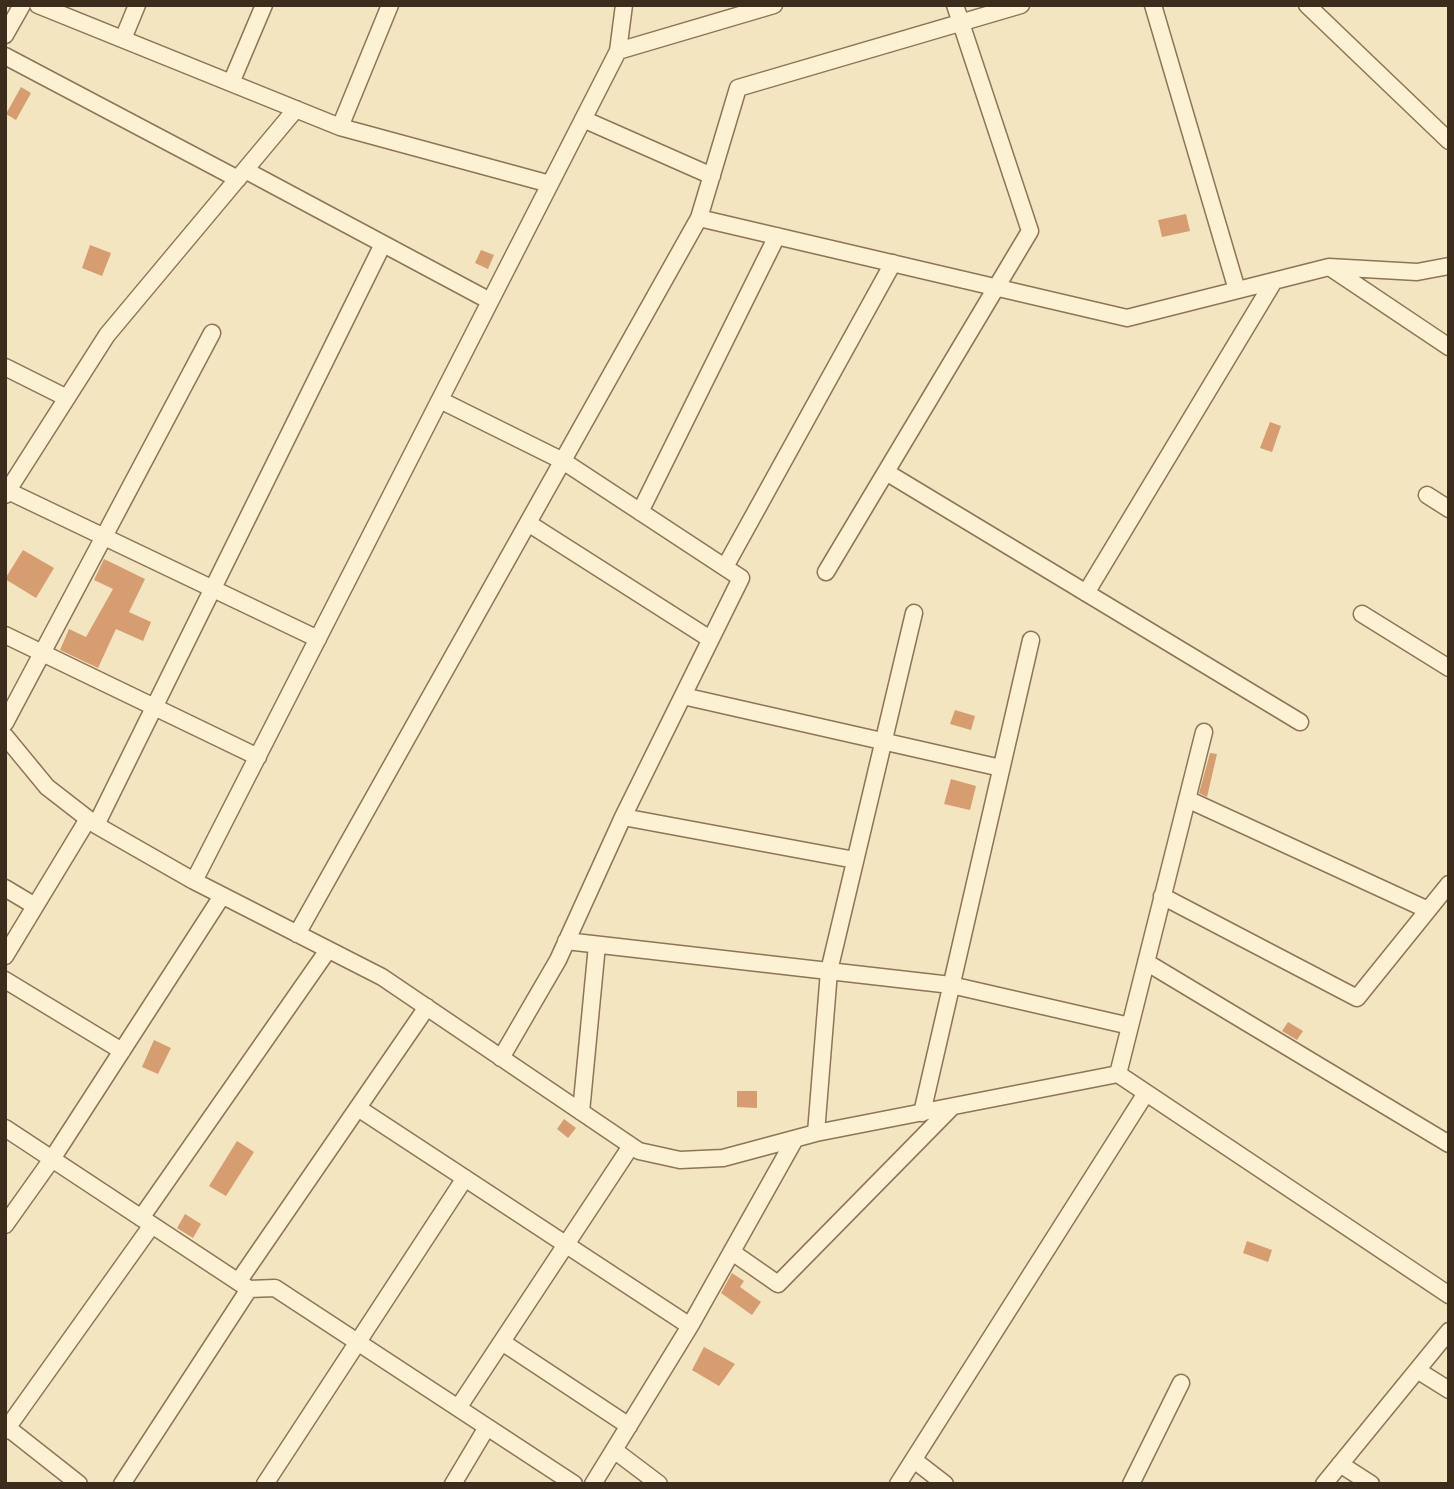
<!DOCTYPE html>
<html>
<head>
<meta charset="utf-8">
<style>
	body { margin:0 }
	#map { position:relative; width:1454px; height:1489px; overflow:hidden; background:#f3e5bf; font-family:"Crimson Pro",serif }
	canvas { display:block }
	.frame { position:absolute; inset:0; border:7px solid #3b2c1b; pointer-events:none }
</style>
</head>
<body>
<div id="map">
<canvas width="1454" height="1489"></canvas>
<div class="frame"></div>
</div>
<script>
const g = document.querySelector('canvas').getContext('2d');
g.lineJoin = 'round';
function paint(path, color) {
  g.fillStyle = color;
  g.fill(path, 'evenodd');
}
function toPath(rows) {
  const path = new Path2D();
  for (const r of rows) {
    path.moveTo(r[0], r[1]);
    for (let i = 2; i < r.length; i += 2) path.lineTo(r[i], r[i + 1]);
  }
  return path;
}
function strokePath(path, color, width, dash) {
  g.strokeStyle = color;
  g.lineWidth = width;
  g.lineCap = dash ? 'butt' : 'round';
  g.setLineDash(dash || []);
  g.stroke(path);
}
paint(toPath([
	[21,87,31,93,16,120,6,114],
	[1186,214,1190,231,1162,237,1158,220],
	[90,245,111,253,102,276,82,268],
	[481,250,494,255,488,269,475,263],
	[1270,422,1281,426,1272,452,1260,448],
	[23,550,54,568,36,598,5,579],
	[104,559,145,579,129,612,151,622,143,641,116,629,98,668,60,650,69,629,86,637,113,589,94,580],
	[955,710,975,716,971,730,950,724],
	[1210,753,1217,754,1207,797,1199,793],
	[951,779,976,786,970,810,944,804],
	[1288,1022,1303,1031,1297,1040,1282,1031],
	[154,1040,171,1048,158,1074,142,1067],
	[737,1091,757,1091,757,1108,737,1107],
	[564,1119,576,1128,568,1138,557,1129],
	[237,1141,254,1152,226,1196,209,1186],
	[185,1214,201,1224,193,1238,177,1228],
	[1247,1241,1272,1250,1268,1262,1243,1253],
	[732,1273,744,1281,740,1287,761,1302,752,1315,721,1293],
	[704,1347,735,1364,719,1386,692,1370]
]), '#d59d70');
const minor = toPath([
	[38,5,340,127,550,184],
	[1153,5,1237,290],
	[1307,5,1449,141],
	[5,35,22,5],
	[123,39,137,5],
	[618,51,774,5],
	[5,56,238,179],
	[231,83,264,5],
	[583,119,712,176],
	[340,127,390,5],
	[245,170,490,301],
	[699,218,1127,318,1329,267,1417,272,1449,266],
	[1331,268,1449,347],
	[5,367,67,398],
	[440,400,563,461,741,578,623,817,558,960,501,1058],
	[886,472,1300,722],
	[8,491,318,639],
	[5,495,107,335,296,109],
	[1427,495,1449,509],
	[640,512,777,236],
	[528,523,710,639],
	[725,567,893,263],
	[826,572,1030,231,955,5],
	[1086,593,1274,281],
	[1362,614,1449,668],
	[5,635,258,757],
	[683,696,1001,768],
	[5,723,212,333],
	[5,736,47,787,96,825,194,881,382,977,639,1151,680,1160,723,1158,816,1133,1118,1074,1449,1295],
	[1187,799,1428,910],
	[623,817,855,860],
	[96,825,383,244],
	[194,881,618,51,624,5],
	[5,888,35,906],
	[1162,896,1357,998,1449,884],
	[297,934,699,218,738,88,1021,5],
	[566,941,951,985,1130,1026],
	[5,956,88,819],
	[1146,962,1449,1144],
	[5,980,122,1051],
	[1118,1074,1204,732],
	[358,1108,690,1326],
	[581,1112,597,945],
	[922,1113,1031,640],
	[5,1128,249,1289,275,1288,574,1484],
	[816,1133,829,971,914,613],
	[141,1218,328,950],
	[5,1225,52,1159,222,896],
	[732,1252,778,1284,952,1107],
	[238,1282,427,1007],
	[502,1342,629,1426],
	[1417,1370,1449,1390],
	[458,1408,631,1146],
	[8,1428,79,1484],
	[5,1431,152,1225],
	[614,1450,659,1484],
	[914,1460,945,1484],
	[1340,1464,1371,1484],
	[122,1484,249,1289],
	[265,1484,465,1178],
	[453,1484,487,1427],
	[593,1484,690,1326,795,1139],
	[898,1484,1146,1093],
	[1131,1484,1181,1383],
	[1324,1484,1449,1331]
]);
strokePath(minor, '#8d7555', 19);
strokePath(minor, '#fcf1d3', 16);
</script>
</body>
</html>
